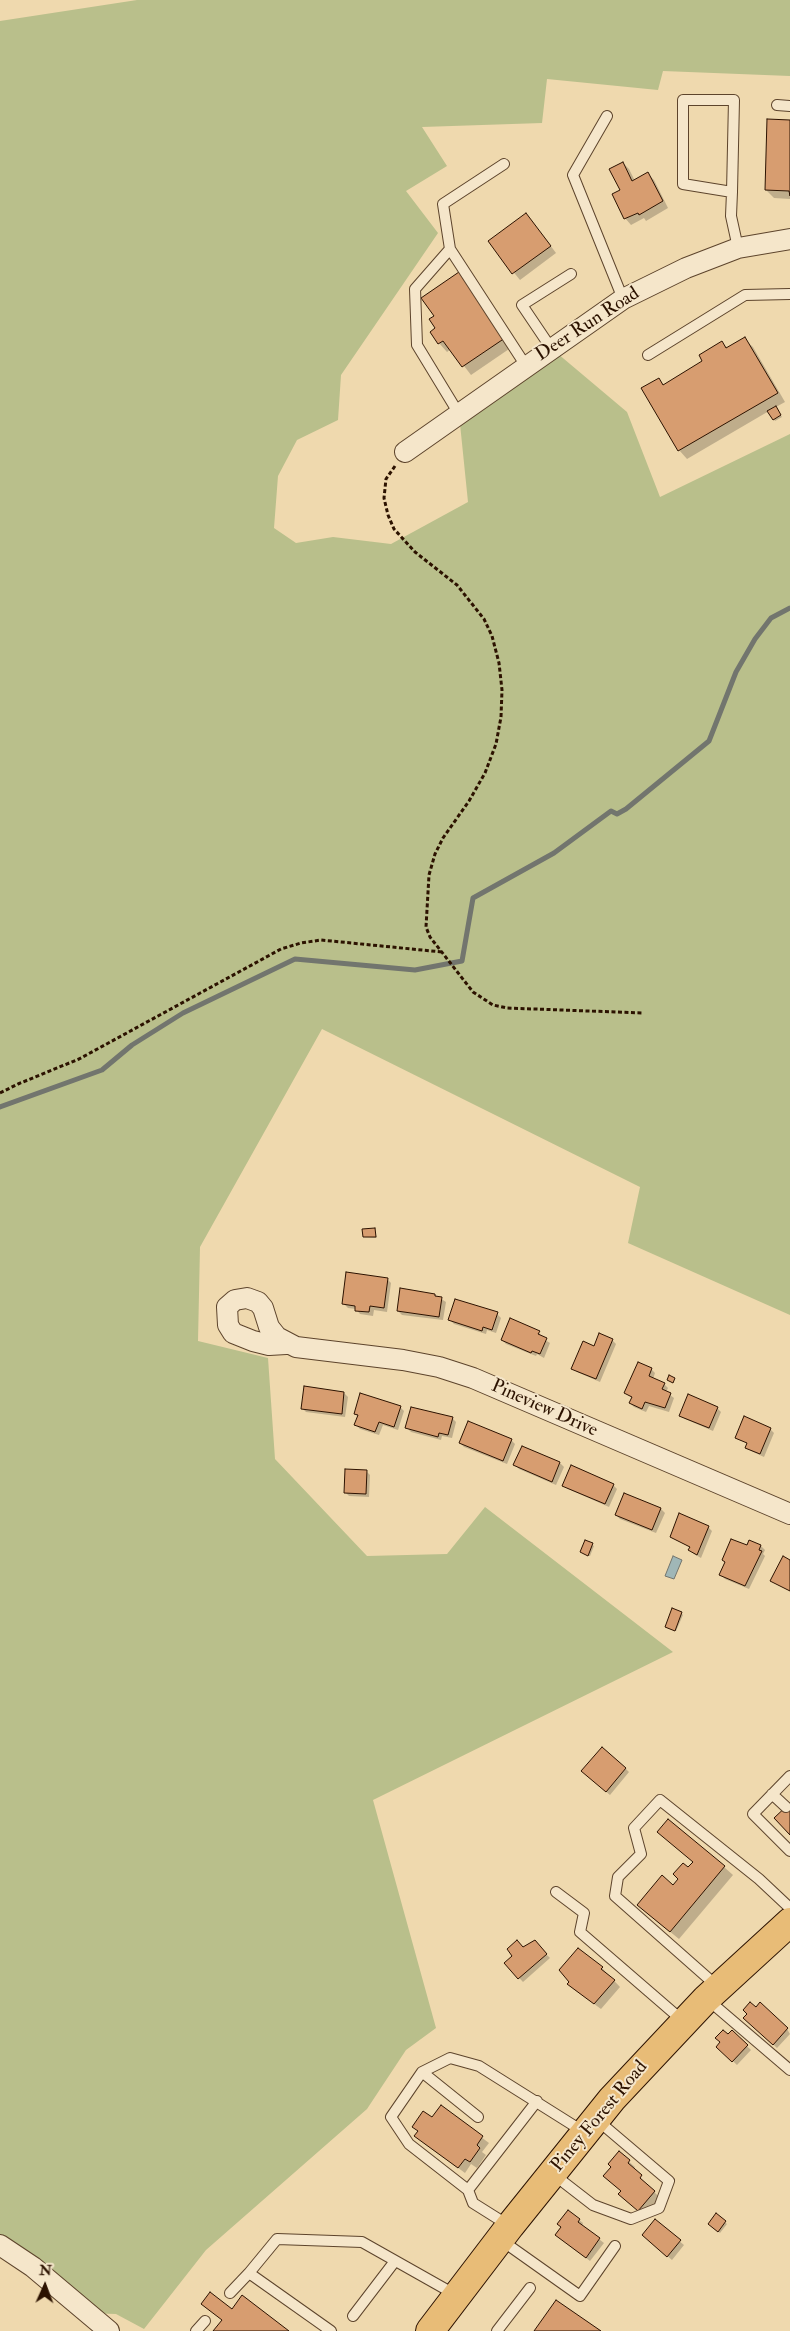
<!DOCTYPE html>
<html>
<head>
<meta charset="utf-8">
<style>
	body { margin:0 }
	#map { position:relative; width:790px; height:2331px; overflow:hidden; background:#efd9ae; font-family:"IM FELL Double Pica",serif }
	canvas { display:block }
	.north { position:absolute; left:20px; top:2261px; width:50px; height:50px; -webkit-text-stroke:4px #f5e6ca; paint-order:stroke; rotate:2deg; font-size:14px; font-weight:700; line-height:20px; text-align:center; color:#2c1200 }
	.north::after { content:''; display:block; margin:auto; width:18px; height:22px; background:#2c1200; clip-path:polygon(50% 0,100% 100%,50% 72%,0 100%) }
</style>
</head>
<body>
<div id="map">
<canvas width="790" height="2331"></canvas>
<div class="north">N</div>
</div>
<script>
const g = document.querySelector('canvas').getContext('2d');
g.lineJoin = 'round';
function paint(path, color) {
  g.fillStyle = color;
  g.fill(path, 'evenodd');
}
function toPath(rows) {
  const path = new Path2D();
  for (const r of rows) {
    path.moveTo(r[0], r[1]);
    for (let i = 2; i < r.length; i += 2) path.lineTo(r[i], r[i + 1]);
  }
  return path;
}
function strokePath(path, color, width, dash) {
  g.strokeStyle = color;
  g.lineWidth = width;
  g.lineCap = dash ? 'butt' : 'round';
  g.setLineDash(dash || []);
  g.stroke(path);
}
function drawText(font, color, halo, rows, align = 'center') {
  g.font = font + ' "IM FELL Double Pica",serif';
  g.lineWidth = 4;
  g.setLineDash([]);
  g.textBaseline = 'middle';
  g.strokeStyle = halo;
  g.fillStyle = color;
  for (const [text, x, y, turn = 0] of rows) {
    g.save();
    g.translate(x, y);
    g.rotate((+turn || 0) * Math.PI / 180);
    g.textAlign = isNaN(turn) ? turn : align;
    if (halo) g.strokeText(text, 0, 0);
    g.fillText(text, 0, 0);
    g.restore();
  }
}
paint(toPath([
	[137,0,790,0,790,76,663,71,658,90,547,79,542,123,422,127,447,166,406,191,438,233,341,375,338,420,297,440,278,476,274,528,296,543,333,537,391,544,468,502,459,414,551,348,627,412,660,497,790,434,790,1315,628,1243,640,1187,322,1029,200,1247,198,1341,268,1358,275,1459,367,1556,447,1554,485,1507,673,1652,373,1800,436,2028,406,2050,367,2109,206,2250,144,2329,116,2314,86,2313,0,2245,0,21]
]), '#b9bf8b');
const water = toPath([
	[673,1556,682,1560,674,1579,665,1576,673,1556]
]);
paint(water, '#a0b7b7');
strokePath(water, '#72756e', 1);
paint(toPath([
	[790,122,790,199,774,198,766,190],
	[623,163,629,169,635,181,648,174,654,180,668,208,646,221,644,218,631,225,625,218,621,191],
	[532,221,556,253,520,280,489,242],
	[459,273,512,347,471,375,451,349,447,352,439,343,436,328],
	[744,339,753,347,785,402,776,407,782,417,775,421,769,411,687,459,679,450,659,379,664,385,704,362,722,343,728,348],
	[374,1229,377,1238,364,1237],
	[387,1279,391,1283,387,1312,374,1310,373,1316,360,1314,356,1309,348,1308,344,1304],
	[435,1295,446,1302,443,1320,402,1315,398,1311],
	[497,1314,501,1318,496,1333,487,1330,486,1334,454,1324,450,1320],
	[539,1332,542,1338,550,1343,544,1358,537,1354,536,1356,506,1344,502,1340],
	[612,1340,616,1344,600,1382,577,1372,573,1368],
	[651,1369,655,1373,653,1379,664,1384,668,1388,666,1392,674,1398,669,1412,649,1406,646,1412,634,1407,630,1403,632,1398,626,1393],
	[344,1393,348,1397,345,1417,306,1412,302,1408],
	[400,1407,404,1411,398,1430,383,1425,379,1435,360,1429,356,1425,358,1417,355,1413],
	[717,1408,721,1412,713,1431,685,1419,681,1415],
	[452,1418,456,1422,452,1438,442,1436,441,1440,411,1432,407,1428],
	[770,1429,774,1433,764,1457,751,1451,747,1447,748,1444,736,1437],
	[511,1440,515,1444,507,1464,464,1447,460,1443],
	[523,1447,560,1463,564,1467,556,1485,519,1469,515,1465],
	[366,1471,370,1475,369,1497,349,1496,345,1492],
	[564,1485,613,1485,617,1489,609,1507,568,1489],
	[661,1509,665,1513,656,1533,620,1519,616,1515],
	[680,1515,709,1528,712,1531,701,1558,694,1554,690,1550,691,1548,672,1537],
	[586,1542,594,1546,590,1556,583,1554],
	[750,1542,761,1546,765,1550,763,1554,765,1556,749,1589,725,1579,721,1575,748,1547],
	[681,1613,683,1615,676,1631,668,1628],
	[626,1769,629,1772,610,1795,586,1775],
	[659,1832,724,1867,733,1875,679,1939,647,1913,694,1862],
	[534,1942,550,1958,523,1982,506,1964],
	[602,1968,620,1987,601,2009,575,1990],
	[749,2022,787,2029,790,2034,777,2048],
	[732,2032,751,2050,737,2065,718,2047],
	[441,2107,489,2143,482,2152,486,2155,477,2168,471,2164,465,2173,415,2136,419,2132,413,2126,432,2119],
	[619,2153,635,2167,633,2170,660,2198,645,2216,626,2200,622,2191,612,2167],
	[716,2215,727,2224,720,2233,709,2224],
	[579,2220,583,2223,582,2226,604,2243,590,2261,561,2239],
	[655,2221,684,2245,672,2260,647,2239]
]), '#0003');
strokePath(toPath([
	[0,1107,102,1070,132,1045,183,1013,295,959,415,970,462,961,473,898,554,853,611,811,617,814,626,809,709,741,736,672,755,639,771,618,790,608]
]), '#72756e', 5);
const building = toPath([
	[767,119,790,120,790,196,789,191,765,190,767,119],
	[623,162,632,181,648,172,663,201,639,215,638,213,624,219,612,194,620,190,609,169,623,162],
	[526,213,551,246,512,274,488,241,526,213],
	[459,272,505,338,462,367,443,341,438,344,430,332,435,328,429,319,434,316,421,298,459,272],
	[745,337,778,393,678,451,641,388,659,378,663,385,702,361,699,355,722,341,726,348,745,337],
	[776,406,781,415,773,420,767,411,776,406],
	[375,1228,376,1237,363,1237,362,1229,375,1228],
	[346,1272,388,1278,384,1308,370,1306,369,1312,355,1311,355,1306,342,1304,346,1272],
	[400,1288,435,1294,435,1296,442,1297,439,1317,397,1311,400,1288],
	[455,1299,498,1312,492,1330,483,1327,482,1331,448,1320,455,1299],
	[510,1318,540,1331,538,1334,547,1338,540,1354,532,1351,531,1353,501,1340,510,1318],
	[599,1333,613,1339,596,1379,571,1369,583,1341,594,1346,599,1333],
	[638,1362,652,1368,649,1376,665,1383,662,1389,671,1393,665,1408,645,1402,642,1409,629,1403,632,1397,624,1393,638,1362],
	[669,1375,675,1378,673,1383,667,1380,669,1375],
	[304,1386,344,1392,342,1414,301,1409,304,1386],
	[360,1393,401,1406,394,1427,379,1422,375,1432,354,1425,358,1415,354,1414,360,1393],
	[688,1394,718,1407,709,1428,679,1416,688,1394],
	[411,1407,453,1417,448,1435,439,1433,438,1437,405,1428,411,1407],
	[744,1416,771,1428,760,1454,745,1448,747,1443,735,1438,744,1416],
	[468,1421,512,1439,503,1461,459,1443,468,1421],
	[522,1446,560,1462,552,1482,513,1465,522,1446],
	[571,1465,614,1484,605,1504,562,1486,571,1465],
	[345,1469,367,1470,366,1494,344,1493,345,1469],
	[624,1493,661,1508,652,1530,615,1515,624,1493],
	[679,1513,709,1526,697,1555,688,1550,690,1547,670,1537,679,1513],
	[731,1539,747,1545,749,1540,761,1545,759,1550,762,1551,745,1586,719,1575,725,1562,722,1560,731,1539],
	[585,1540,593,1543,588,1556,580,1552,585,1540],
	[783,1556,790,1560,790,1591,770,1581,783,1556],
	[672,1608,682,1612,675,1631,665,1627,672,1608],
	[602,1747,626,1768,606,1792,581,1771,602,1747],
	[790,1803,790,1835,774,1818,790,1803],
	[668,1819,725,1866,670,1932,637,1905,662,1875,673,1885,678,1879,673,1874,683,1863,688,1867,693,1862,657,1832,668,1819],
	[517,1940,523,1947,535,1940,547,1954,518,1979,504,1963,512,1956,507,1949,517,1940],
	[578,1948,603,1967,601,1969,615,1980,594,2004,567,1984,569,1982,559,1970,578,1948],
	[750,2002,756,2007,760,2002,788,2028,773,2045,743,2018,747,2014,743,2010,750,2002],
	[723,2030,728,2034,732,2030,748,2045,732,2062,716,2047,720,2042,715,2038,723,2030],
	[441,2105,483,2136,477,2145,480,2148,470,2162,465,2159,458,2168,414,2136,418,2131,412,2127,423,2111,432,2117,441,2105],
	[619,2151,630,2160,628,2163,642,2175,640,2178,655,2191,638,2211,618,2194,621,2191,603,2176,611,2167,608,2164,619,2151],
	[568,2210,580,2219,578,2222,600,2238,586,2258,555,2235,561,2227,557,2224,568,2210],
	[716,2213,726,2221,718,2232,708,2224,716,2213],
	[655,2219,681,2240,667,2257,642,2235,655,2219],
	[210,2292,232,2309,242,2295,289,2331,213,2331,222,2320,201,2304,210,2292],
	[556,2300,601,2331,534,2331,556,2300]
]);
paint(building, '#d79d70');
strokePath(building, '#2c1200', 1);
const service = toPath([
	[777,105,790,106],
	[607,116,573,175,623,299],
	[504,164,443,204,450,249,526,366],
	[732,192,683,184,683,100,734,100,732,192,731,216,738,248],
	[450,249,415,289,417,345,459,414],
	[551,348,522,305,571,274],
	[648,355,745,295,790,294],
	[790,1776,753,1814,790,1851],
	[772,1794,786,1807],
	[556,1892,584,1913,580,1932,683,2021],
	[718,1987,615,1896,618,1877,641,1854,634,1828,660,1800,759,1879,790,1908],
	[707,1999,790,2070],
	[422,2072,478,2117],
	[553,2174,593,2205,631,2219,659,2208,669,2181,596,2119],
	[468,2190,537,2101],
	[508,2225,473,2203,468,2190,409,2144,391,2117,422,2072,450,2058,479,2066,584,2132],
	[501,2240,580,2296,615,2246],
	[249,2273,277,2239,362,2242,456,2295],
	[230,2293,249,2273,331,2331],
	[353,2316,395,2261],
	[196,2331,205,2321],
	[497,2331,530,2288]
]);
const minor = toPath([
	[405,452,623,299,686,268,738,248,790,239],
	[286,1344,269,1345,253,1341,233,1333,228,1325,227,1307,235,1300,247,1298,258,1302,263,1308,269,1327,277,1337,296,1347,403,1360,439,1367,473,1378,790,1514],
	[0,2245,33,2267,109,2331]
]);
const primary = toPath([
	[430,2331,510,2226,612,2099,706,1999,790,1922]
]);
strokePath(service, '#5d442c', 12);
strokePath(minor, '#5d442c', 22);
strokePath(primary, '#2c1200', 30);
strokePath(toPath([
	[395,466,386,479,384,498,388,515,394,529,415,552,457,585,484,619,492,636,499,663,502,690,501,717,496,744,485,773,469,801,443,838,435,854,429,875,426,927,430,937,473,992,493,1005,507,1008,643,1013],
	[0,1093,18,1084,79,1059,281,949,301,943,321,940,442,952]
]), '#2c1200', 3, [4, 2.5]);
strokePath(service, '#f5e6ca', 10);
strokePath(minor, '#f5e6ca', 20);
strokePath(primary, '#e8bc77', 28);
drawText('19px', '#2c1200', '#f5e6ca', [
	["Deer Run Road",588,325,-33],
	["Pineview Drive",544,1409,24],
	["Piney Forest Road",600,2117,-50]
]);
</script>
</body>
</html>
